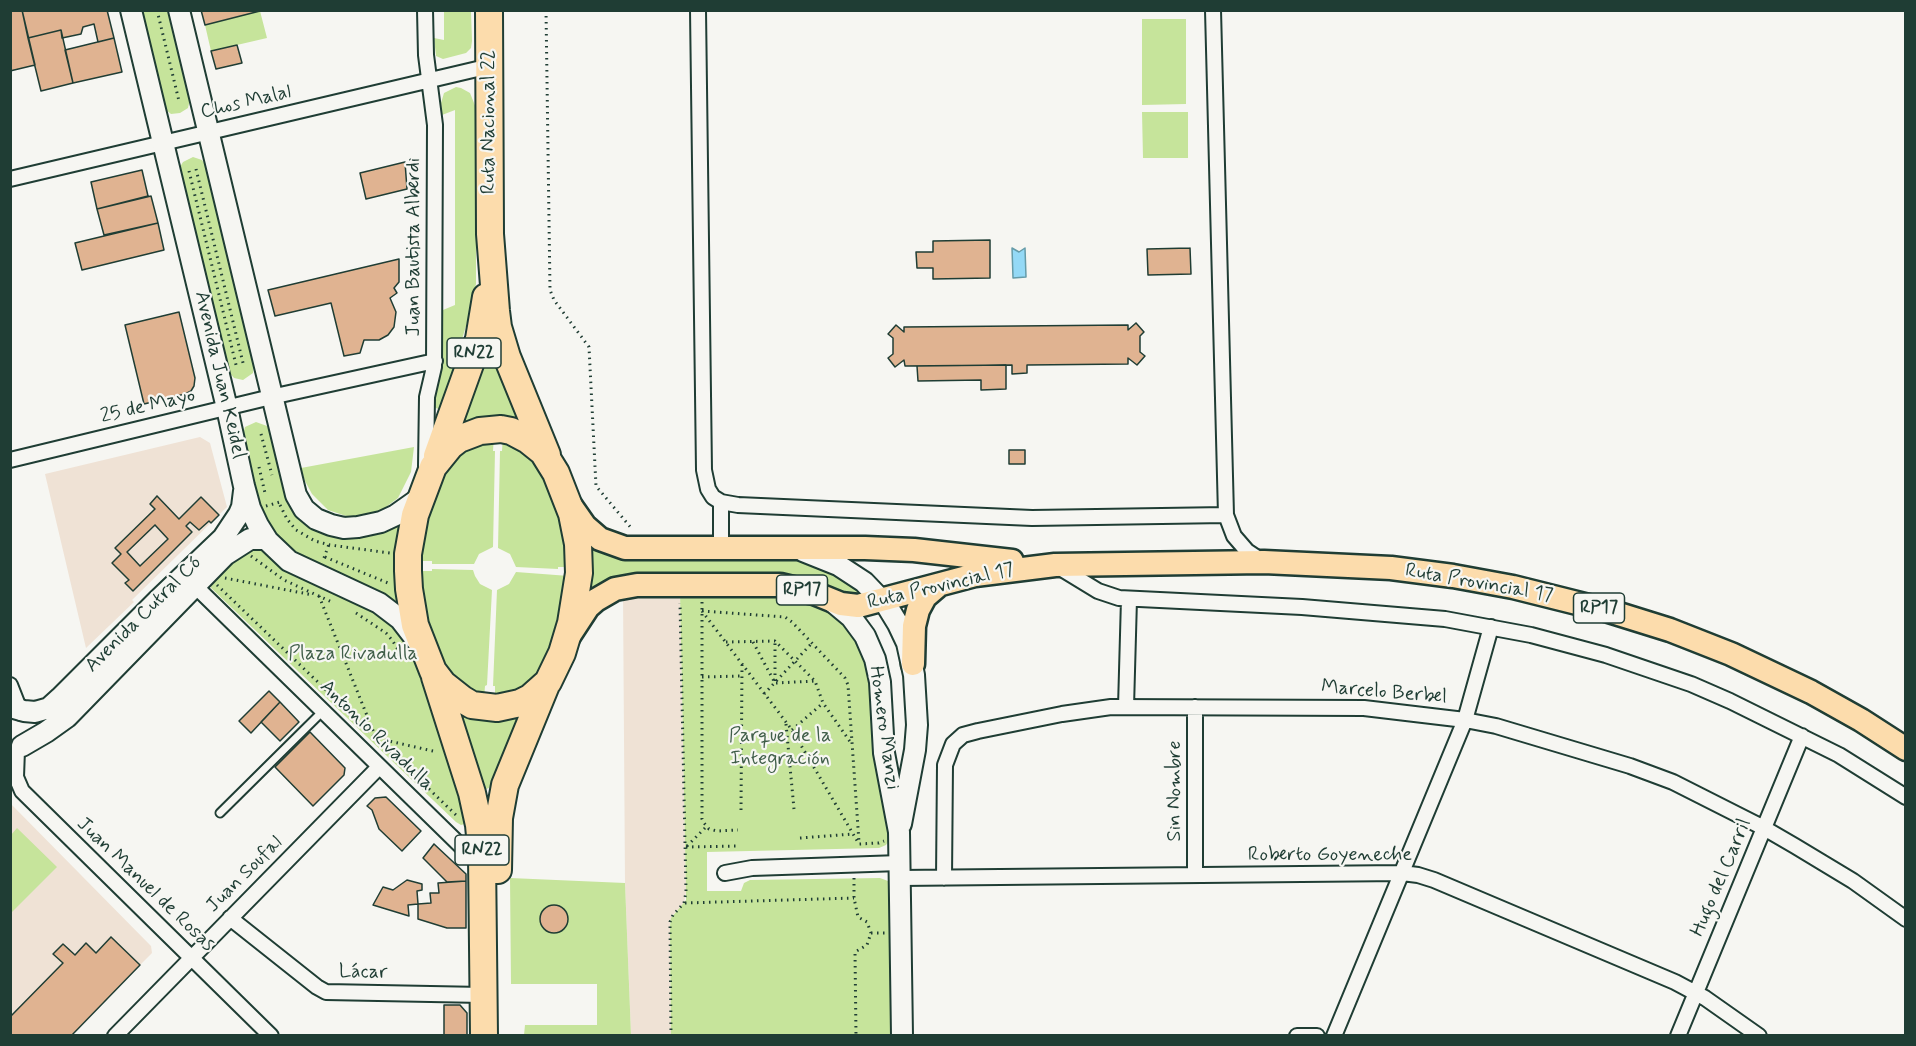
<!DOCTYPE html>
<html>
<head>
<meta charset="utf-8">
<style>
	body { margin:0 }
	#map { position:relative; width:1916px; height:1046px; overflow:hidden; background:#f6f6f2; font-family:Mynerve,sans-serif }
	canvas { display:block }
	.frame { position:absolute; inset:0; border:12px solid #1f3d34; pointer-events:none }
</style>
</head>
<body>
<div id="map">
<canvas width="1916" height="1046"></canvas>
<div class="frame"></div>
</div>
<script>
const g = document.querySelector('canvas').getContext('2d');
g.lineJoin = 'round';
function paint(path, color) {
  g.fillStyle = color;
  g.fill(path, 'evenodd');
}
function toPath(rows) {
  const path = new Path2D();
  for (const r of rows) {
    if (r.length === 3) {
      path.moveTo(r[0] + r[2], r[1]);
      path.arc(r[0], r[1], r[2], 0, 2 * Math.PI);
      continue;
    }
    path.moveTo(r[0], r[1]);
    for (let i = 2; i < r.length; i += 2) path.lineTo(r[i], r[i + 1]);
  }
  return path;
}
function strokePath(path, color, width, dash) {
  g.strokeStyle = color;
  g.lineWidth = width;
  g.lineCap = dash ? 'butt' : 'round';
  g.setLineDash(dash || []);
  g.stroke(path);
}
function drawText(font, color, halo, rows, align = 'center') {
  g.font = font + ' Mynerve,sans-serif';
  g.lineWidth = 4.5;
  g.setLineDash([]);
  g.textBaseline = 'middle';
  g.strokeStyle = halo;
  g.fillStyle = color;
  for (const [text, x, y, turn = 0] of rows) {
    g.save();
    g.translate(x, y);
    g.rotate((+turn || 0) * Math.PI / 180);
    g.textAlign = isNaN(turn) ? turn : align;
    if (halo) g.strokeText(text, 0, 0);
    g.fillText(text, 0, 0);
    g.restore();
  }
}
paint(toPath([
	[200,437,210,443,227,507,132,600,134,602,86,648,45,474],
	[680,591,686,892,684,903,673,915,670,922,671,1035,631,1035,625,883,623,593],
	[10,803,151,946,152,953,140,965,11,1035]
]), '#efe2d5');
paint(toPath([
	[140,11,169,11,190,99,188,108,180,113,171,114,166,110,163,105],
	[260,11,267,38,211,51,205,25],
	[444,11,471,11,472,41,471,48,466,53,443,59,436,56,434,38,444,40],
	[1142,19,1186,19,1186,104,1142,105],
	[456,87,461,88,470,93,476,108,476,284,472,306,442,406,438,409,434,407,434,403,443,362,443,310,455,305,455,110,442,115,441,103,444,93],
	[1142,112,1188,112,1188,158,1143,158],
	[193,157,202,160,207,167,254,361,253,373,243,380,234,378,228,371,180,173,180,167,183,162],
	[491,347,526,420,454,434,488,349],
	[256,422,267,426,270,432,290,505,305,525,320,533,340,537,401,522,402,610,303,559,278,541,259,508,242,438,245,427],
	[494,436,493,451,495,451,493,547,479,554,474,564,432,564,432,561,419,561,423,524,452,454],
	[503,436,533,453,560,506,569,567,558,567,558,569,516,567,510,554,498,548,500,451,502,451],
	[414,447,411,472,398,498,382,510,364,516,346,516,328,510,312,494,305,481,301,468],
	[251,542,382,613,408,640,428,686,468,823,461,825,456,822,211,588,210,583],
	[589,543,795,559,834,573,870,597,842,598,593,588,589,585],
	[432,569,473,570,475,576,480,584,492,590,487,685,485,686,484,699,449,680,430,641,419,571,432,571],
	[516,572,569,576,554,649,530,686,495,699,495,686,493,686,497,590,509,584],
	[770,590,808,598,842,619,866,655,887,801,889,840,886,845,879,848,707,852,707,891,741,891,744,883,750,880,880,878,888,881,891,886,892,1035,671,1035,670,926,671,918,686,900,686,892,680,591],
	[529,708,489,788,483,790,457,710],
	[17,828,57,867,11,913,11,835],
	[510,878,625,883,631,1035,524,1035,525,1025,597,1025,597,984,511,984]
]), '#c6e49b');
const water = toPath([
	[1012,248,1019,252,1025,248,1026,277,1013,278,1012,248]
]);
paint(water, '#94d9f6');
strokePath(water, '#659ba8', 1.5);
const building = toPath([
	[10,10,22,10,35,65,10,71,10,10],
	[22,10,107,10,114,38,98,42,94,24,83,27,81,34,62,38,61,30,28,38,22,10],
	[201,10,260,10,260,11,205,25,201,10],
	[61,30,73,83,41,91,28,38,61,30],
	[114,38,122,72,73,83,65,50,114,38],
	[237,45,242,63,216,69,211,51,237,45],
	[405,162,407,189,366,199,360,173,405,162],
	[142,170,148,196,97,209,91,182,142,170],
	[151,196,158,223,104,235,97,209,151,196],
	[158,223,164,250,82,270,75,243,158,223],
	[990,240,990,278,933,279,933,268,917,268,916,252,933,252,933,241,990,240],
	[1190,248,1191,274,1148,275,1147,249,1190,248],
	[399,259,399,282,394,288,397,293,390,298,396,312,394,327,388,335,379,340,364,340,360,353,344,356,331,303,275,316,268,290,399,259],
	[179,312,195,378,194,386,191,391,185,394,144,404,125,325,179,312],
	[1136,323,1144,332,1140,336,1140,352,1145,356,1137,365,1128,358,1128,364,1027,365,1027,373,1012,374,1012,365,905,366,904,360,895,367,888,358,893,354,893,338,888,334,896,325,904,332,904,327,1128,325,1128,330,1136,323],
	[1006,365,1006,389,981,390,981,380,918,381,917,366,1006,365],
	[1009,450,1025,450,1025,464,1009,464,1009,450],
	[157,496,179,519,201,497,219,515,211,523,209,521,199,530,190,522,186,526,192,532,133,591,125,583,129,580,112,563,121,554,115,548,155,509,150,504,157,496],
	[155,525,168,539,140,566,127,552,155,525],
	[269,691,280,702,251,733,239,721,269,691],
	[280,702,299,722,280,741,261,722,280,702],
	[310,732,345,768,344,775,313,806,275,767,310,732],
	[386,797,421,831,402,851,379,829,372,810,367,806,375,798,386,797],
	[434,844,466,874,466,881,447,882,423,858,434,844],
	[407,880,422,884,422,890,417,891,418,904,408,905,409,916,373,905,383,887,393,890,407,880],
	[466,881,466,928,447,928,418,919,418,904,431,903,430,893,439,893,438,883,466,881],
	[554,919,14],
	[111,937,140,965,71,1036,10,1036,10,1017,63,963,53,954,63,944,75,955,86,943,96,953,111,937],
	[444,1005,460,1005,467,1013,467,1036,444,1036,444,1005]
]);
paint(building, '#e0b391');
strokePath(building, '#1f3d34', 1.5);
const lane = toPath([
	[220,813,322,712]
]);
const street = toPath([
	[425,10,426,55,435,125,434,367,427,397,426,466],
	[698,10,704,470,708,489,713,497,721,502,738,505,1032,518,1226,515],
	[1213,10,1226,515,1234,536,1247,551,1262,561],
	[10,179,490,66],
	[10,460,271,397,435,361],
	[721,549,721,502],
	[1057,566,1098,591,1119,598,1302,607,1445,619,1531,635,1606,655,1691,684,1730,701,1839,755,1906,797],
	[190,581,466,851,476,856,485,857],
	[10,685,21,713],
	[1126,707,1129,599],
	[1195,707,1195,875],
	[17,750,16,777,22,791,271,1036],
	[725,873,752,868,900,863],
	[900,878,1402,873,1418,875,1434,880,1675,982,1705,998,1759,1036],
	[944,878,945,765,953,744,963,735,978,731,1062,714,1111,707,1364,708,1465,720,1496,726,1630,766,1673,782,1764,828,1795,846,1853,881,1906,919],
	[230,918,317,987,326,992,483,995],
	[115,1036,379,767],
	[1297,1036,1317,1036],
	[1334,1036,1465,720,1491,627],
	[1678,1036,1802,736]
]);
const secondary = toPath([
	[131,10,227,408,244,486,250,508,258,525,268,541,289,561,379,603,400,619,417,641],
	[179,10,296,495,304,509,316,519,331,525,344,528,358,527,381,522,396,515,420,498],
	[803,551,838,565,864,582,887,606,898,624,907,643,914,675,917,725,915,750,901,824],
	[833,602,851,617,865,636,875,659,880,682,884,753,899,832,902,1036],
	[10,707,24,711,35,712,49,708,60,698,157,601,223,538,239,514,242,507,244,491],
	[22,746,46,732,67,717,225,555,250,539,266,539]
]);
const primary = toPath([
	[571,506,585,526,600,539,625,548,865,548,914,550,1012,561],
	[569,636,588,607,596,600,615,589,637,585,780,585,814,593,841,604,858,606,975,575,1055,565,1264,562,1391,568,1453,576,1513,587,1609,611,1670,630,1731,654,1811,692,1861,720,1906,749],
	[913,664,914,626,918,610,925,597,939,585]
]);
const highway = toPath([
	[489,10,490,234,496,311,498,327,507,357,547,455],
	[501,429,511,431,528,440,543,452,556,473,572,514,578,544,579,573,571,623,562,653,548,682,530,698,520,703,497,708,472,705,462,699,443,684,433,671,415,625,409,589,408,571,408,554,415,515,433,467,450,446,459,439,480,431,501,429],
	[437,456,479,339,486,297],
	[435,677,472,793,479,825,482,857,484,1036],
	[498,870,499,818,505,785,546,685]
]);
strokePath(lane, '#1f3d34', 11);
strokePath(street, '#1f3d34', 18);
strokePath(secondary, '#1f3d34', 24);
strokePath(primary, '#1f3d34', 27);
strokePath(highway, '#1f3d34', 30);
strokePath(toPath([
	[157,10,179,101],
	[546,10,550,290,554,300,589,347,596,486,632,529],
	[196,169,244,367],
	[189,171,237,369],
	[261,434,272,475],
	[259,467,265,493],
	[280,505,287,519,296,530,315,541,330,545,390,553],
	[266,506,280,502],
	[251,556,284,580,334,603],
	[325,557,388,583],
	[324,558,329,544],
	[225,578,313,595],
	[217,585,456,815],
	[319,596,376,738,437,752],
	[702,602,702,819,704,823,709,829,717,831,738,830],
	[702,611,792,730,859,844,879,843,884,841],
	[702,611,785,617,792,622,845,678,848,685,859,842],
	[356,613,386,633,392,640,406,662],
	[726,642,775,641,815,681,823,703,851,743],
	[753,642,775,683],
	[702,677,741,676],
	[775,681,775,641],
	[776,683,815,681],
	[764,694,812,643],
	[786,724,794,809],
	[792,730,823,703],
	[741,810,742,665],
	[800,838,853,834],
	[687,846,706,827],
	[686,847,738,846],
	[854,878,854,898,858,917,867,922,871,933,867,945,855,952,856,1036],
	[685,903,854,898],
	[871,933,885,933],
	[671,1036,670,922,673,915,684,903,686,892,680,603]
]), '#1f3d34', 3, [1.5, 4.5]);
strokePath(lane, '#f6f6f2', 7);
strokePath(street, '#f6f6f2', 14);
strokePath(secondary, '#f6f6f2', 20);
strokePath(primary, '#fcdcac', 22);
strokePath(highway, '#fcdcac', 26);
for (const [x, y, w] of [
	[474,353,54],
	[802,590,51],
	[1599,608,51],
	[482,850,54]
]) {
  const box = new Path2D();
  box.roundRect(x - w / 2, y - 15, w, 30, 4.5);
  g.fillStyle = '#f6f6f2';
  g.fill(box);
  strokePath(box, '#1f3d34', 1.5);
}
drawText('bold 18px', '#1f3d34', null, [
	["RN22",474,353],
	["RP17",802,590],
	["RP17",1599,608],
	["RN22",482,850]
]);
drawText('20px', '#1f3d34', '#f6f6f2', [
	["Chos Malal",246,103,-13],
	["Ruta Nacional 22",490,122,-90],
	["Juan Bautista Alberdi",415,247,-90],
	["Avenida Juan Keidel",219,375,77],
	["25 de Mayo",148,407,-13],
	["Ruta Provincial 17",1479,584,10],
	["Ruta Provincial 17",941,587,-13],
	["Avenida Cutral Có",144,615,-45],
	["Marcelo Berbel",1384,693,5],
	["Homero Manzi",883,728,82],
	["Antonio Rivadulla",376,736,44],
	["Sin Nombre",1176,791,-90],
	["Roberto Goyeneche",1330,856],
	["Juan Soufal",245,875,-45],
	["Hugo del Carril",1722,878,-67],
	["Juan Manuel de Rosas",145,885,44],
	["Lácar",363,973,1]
]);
drawText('20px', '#405e49', '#f6f6f2', [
	["Plaza Rivadulla",353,655],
	["Parque de la",780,737],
	["Integración",780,760]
]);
</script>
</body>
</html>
